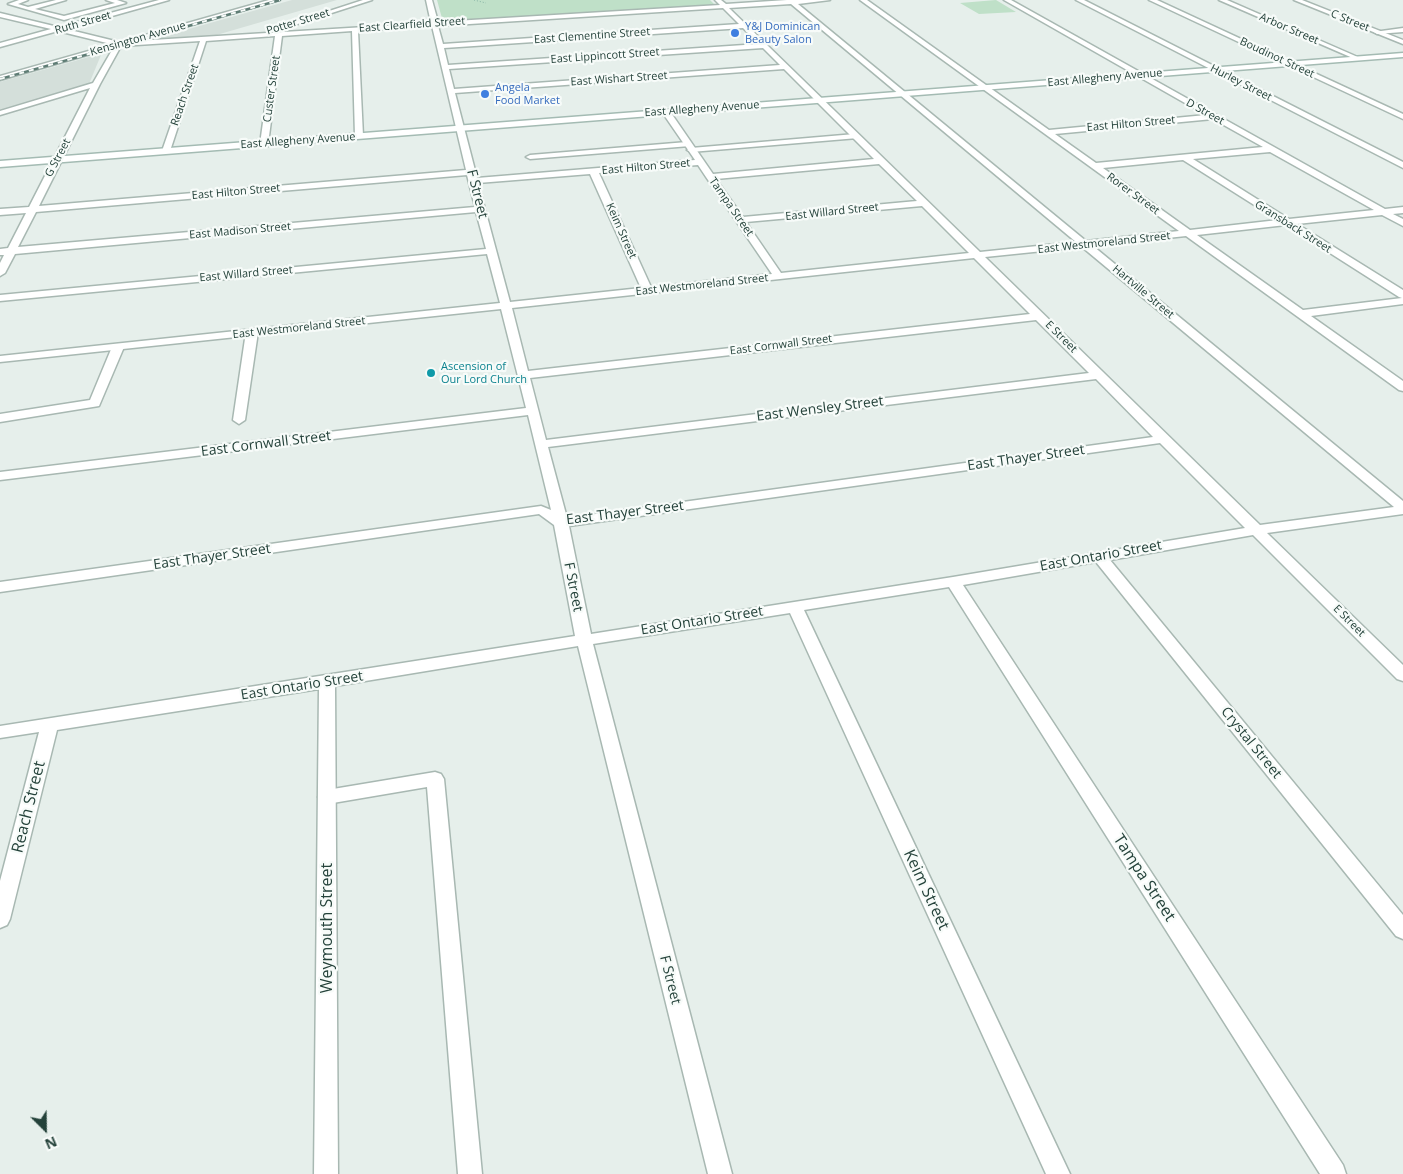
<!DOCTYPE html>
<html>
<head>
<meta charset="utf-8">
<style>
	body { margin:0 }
	#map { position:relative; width:1403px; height:1174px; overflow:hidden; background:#e6efeb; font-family:"Open Sans",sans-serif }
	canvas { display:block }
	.north { position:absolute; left:20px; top:1104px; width:50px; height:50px; -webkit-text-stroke:4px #f7fbf9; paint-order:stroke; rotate:157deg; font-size:14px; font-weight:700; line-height:20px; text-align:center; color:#24423a }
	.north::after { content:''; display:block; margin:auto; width:18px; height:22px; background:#24423a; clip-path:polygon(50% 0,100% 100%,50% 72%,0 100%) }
</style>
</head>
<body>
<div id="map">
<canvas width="1403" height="1174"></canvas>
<div class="north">N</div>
</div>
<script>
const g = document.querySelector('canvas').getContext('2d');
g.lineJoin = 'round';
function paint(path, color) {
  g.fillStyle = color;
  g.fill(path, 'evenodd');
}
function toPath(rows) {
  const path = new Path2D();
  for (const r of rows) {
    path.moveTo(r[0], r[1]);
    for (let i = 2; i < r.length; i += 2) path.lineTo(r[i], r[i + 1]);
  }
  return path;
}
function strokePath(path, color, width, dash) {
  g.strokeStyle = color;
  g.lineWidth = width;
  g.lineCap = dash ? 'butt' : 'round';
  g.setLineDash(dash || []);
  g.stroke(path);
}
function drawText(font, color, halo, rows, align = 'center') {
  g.font = font + ' "Open Sans",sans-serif';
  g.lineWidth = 4.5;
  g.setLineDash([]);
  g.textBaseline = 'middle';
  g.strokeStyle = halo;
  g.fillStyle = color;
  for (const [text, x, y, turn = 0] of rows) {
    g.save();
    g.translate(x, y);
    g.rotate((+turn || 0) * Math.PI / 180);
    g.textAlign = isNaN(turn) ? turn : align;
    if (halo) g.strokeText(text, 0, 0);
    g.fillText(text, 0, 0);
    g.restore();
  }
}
paint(toPath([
	[292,0,337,0,213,36,159,39,101,55,89,84,0,110,0,82]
]), '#d4dfda');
paint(toPath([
	[437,0,710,0,715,5,443,22],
	[996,0,1016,12,979,14,960,3]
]), '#bfe0c8');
const service = toPath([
	[19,0,28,0,18,4,28,7,56,0,66,0,35,9,64,16,115,3,106,0,117,0,126,3,64,20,8,4,19,0],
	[1403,28,1403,32,1377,34,1374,32,1403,28],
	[855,134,858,134,858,138,691,152,687,150,691,148,855,134],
	[687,142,690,142,690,146,530,159,526,157,530,155,687,142],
	[252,329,258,332,245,420,239,424,233,420,246,332,252,329],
	[118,344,124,347,99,406,0,422,0,414,90,400,112,347,118,344],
	[435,772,441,774,444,779,482,1174,458,1174,427,787,327,804,321,802,318,797,321,792,327,790,435,772]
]);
const minor = toPath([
	[159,0,169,0,66,29,119,42,431,23,426,0,432,0,438,22,720,5,715,0,721,0,726,4,787,0,830,0,798,4,1086,241,1179,231,860,0,867,0,1049,130,1206,115,1004,0,1011,0,1385,209,1403,207,1403,213,1393,214,1403,219,1403,226,1382,215,1297,224,1403,290,1403,304,1311,316,1403,381,1403,391,1399,390,1186,236,1093,246,1403,501,1403,514,1267,533,1403,665,1403,681,1397,679,1253,535,1110,560,1403,915,1403,939,1396,936,1096,562,963,585,1343,1165,1346,1174,1320,1174,949,587,804,610,1070,1174,1046,1174,790,613,593,644,732,1174,708,1174,578,646,335,686,338,1174,314,1174,319,689,57,730,10,919,7,925,0,928,0,881,39,732,0,738,0,726,575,636,554,525,539,514,0,592,0,582,541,506,551,510,528,415,0,480,0,472,526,408,501,309,0,362,0,356,500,303,487,254,0,301,0,295,486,249,476,212,15,254,5,273,0,276,0,263,4,255,0,255,0,249,8,248,26,213,0,215,0,209,29,207,90,88,0,115,0,111,93,83,115,45,58,31,0,47,0,43,51,29,0,17,0,13,58,27,159,0],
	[791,4,1076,242,980,252,729,8,791,4],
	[723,8,739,24,443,44,438,26,723,8],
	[432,26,466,170,39,206,100,84,121,46,200,41,162,151,166,153,170,151,206,41,275,36,260,144,264,146,268,144,282,36,352,31,355,136,359,138,363,136,358,31,432,26],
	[743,28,759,44,448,65,444,48,743,28],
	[763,48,780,65,454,89,449,69,763,48],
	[784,69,874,159,713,174,669,110,666,110,662,112,695,160,477,178,455,93,784,69],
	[1213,119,1263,147,1096,163,1055,134,1213,119],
	[1270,152,1374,210,1289,219,1193,159,1270,152],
	[1183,160,1278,220,1190,230,1103,168,1183,160],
	[879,164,917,201,743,217,716,179,879,164],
	[698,165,706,177,772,274,651,287,599,173,698,165],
	[590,174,641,288,510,302,478,183,590,174],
	[467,175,475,207,18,247,36,212,467,175],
	[922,206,969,253,781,273,746,222,922,206],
	[1286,225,1399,297,1402,298,1303,310,1197,235,1286,225],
	[1082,247,1394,507,1260,525,985,257,1082,247],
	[974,258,1030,314,528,371,512,308,974,258],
	[1036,320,1089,373,546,440,530,378,1036,320],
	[1096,379,1153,437,567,518,548,447,1096,379],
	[1160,443,1245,528,953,577,591,634,569,526,1160,443],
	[363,0,372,0,282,29,277,28,363,0],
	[1076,0,1084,0,1403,162,1403,168,1076,0],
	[1149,0,1157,0,1403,114,1403,119,1149,0],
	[1219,0,1227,0,1360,58,1355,59,1219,0],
	[1294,0,1302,0,1403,40,1403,44,1294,0]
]);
const tertiary = toPath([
	[269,0,279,0,0,80,0,76,269,0]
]);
const secondary = toPath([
	[1403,53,1403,57,0,167,0,161,1403,53]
]);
strokePath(service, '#a8b8b2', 3);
strokePath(minor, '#a8b8b2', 3);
strokePath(tertiary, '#a8b8b2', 3);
strokePath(secondary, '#a4bbb3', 3);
strokePath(toPath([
	[474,0,486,3]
]), '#86b3a5', 1, [1, 2]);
paint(service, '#fff');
paint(minor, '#fff');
paint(tertiary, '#fff');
paint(secondary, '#fff');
const rail = toPath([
	[0,79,280,0]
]);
strokePath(rail, '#5f7d75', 2.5);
strokePath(rail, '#f7fbf9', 2, [5]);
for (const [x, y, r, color] of [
	[735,33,5,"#3f7fe0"],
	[485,94,5,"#3f7fe0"],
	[431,373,5,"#0f9aa8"]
]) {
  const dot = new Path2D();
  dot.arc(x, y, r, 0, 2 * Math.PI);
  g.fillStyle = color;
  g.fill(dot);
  strokePath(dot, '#f7fbf9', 2);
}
drawText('11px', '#24423a', '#f7fbf9', [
	["C Street",1350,21,22],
	["Potter Street",298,22,-17],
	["Ruth Street",83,23,-16],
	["East Clearfield Street",412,25,-4],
	["Arbor Street",1289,29,23],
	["East Clementine Street",592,36,-4],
	["Kensington Avenue",138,39,-16],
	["East Lippincott Street",605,56,-4],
	["Boudinot Street",1277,58,25],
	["East Allegheny Avenue",1105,78,-5],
	["East Wishart Street",619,79,-4],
	["Hurley Street",1241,83,27],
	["Custer Street",272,89,-82],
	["Reach Street",185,95,-71],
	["East Allegheny Avenue",702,109,-4],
	["D Street",1205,112,29],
	["East Hilton Street",1131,124,-5],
	["East Allegheny Avenue",298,141,-4],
	["G Street",58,158,-62],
	["East Hilton Street",646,167,-5],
	["East Hilton Street",236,192,-5],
	["Rorer Street",1133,194,36],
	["Tampa Street",731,207,55],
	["East Willard Street",832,212,-6],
	["Gransback Street",1293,227,32],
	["East Madison Street",240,231,-5],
	["Keim Street",621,231,66],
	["East Westmoreland Street",1104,243,-6],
	["East Willard Street",246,274,-5],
	["East Westmoreland Street",702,285,-6],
	["Hartville Street",1143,292,40],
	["East Westmoreland Street",299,328,-6],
	["E Street",1061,337,45],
	["East Cornwall Street",781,345,-7],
	["E Street",1349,621,45]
]);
drawText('11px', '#366cbe', '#f7fbf9', [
	["Y&J Dominican",745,27],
	["Beauty Salon",745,40],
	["Angela",495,88],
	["Food Market",495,101]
], 'left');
drawText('11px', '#0d838f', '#f7fbf9', [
	["Ascension of",441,367],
	["Our Lord Church",441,380]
], 'left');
drawText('14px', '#24423a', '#f7fbf9', [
	["F Street",477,194,76],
	["East Wensley Street",820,409,-7],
	["East Cornwall Street",266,444,-7],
	["East Thayer Street",1026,458,-8],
	["East Thayer Street",625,513,-7],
	["East Ontario Street",1101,556,-10],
	["East Thayer Street",212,557,-8],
	["F Street",573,587,79],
	["East Ontario Street",702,621,-9],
	["East Ontario Street",302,686,-9],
	["Crystal Street",1251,743,51],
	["F Street",670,980,76]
]);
drawText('16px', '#24423a', '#f7fbf9', [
	["Reach Street",29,807,-76],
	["Tampa Street",1144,878,57],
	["Keim Street",926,890,65],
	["Weymouth Street",327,928,-90]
]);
</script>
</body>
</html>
